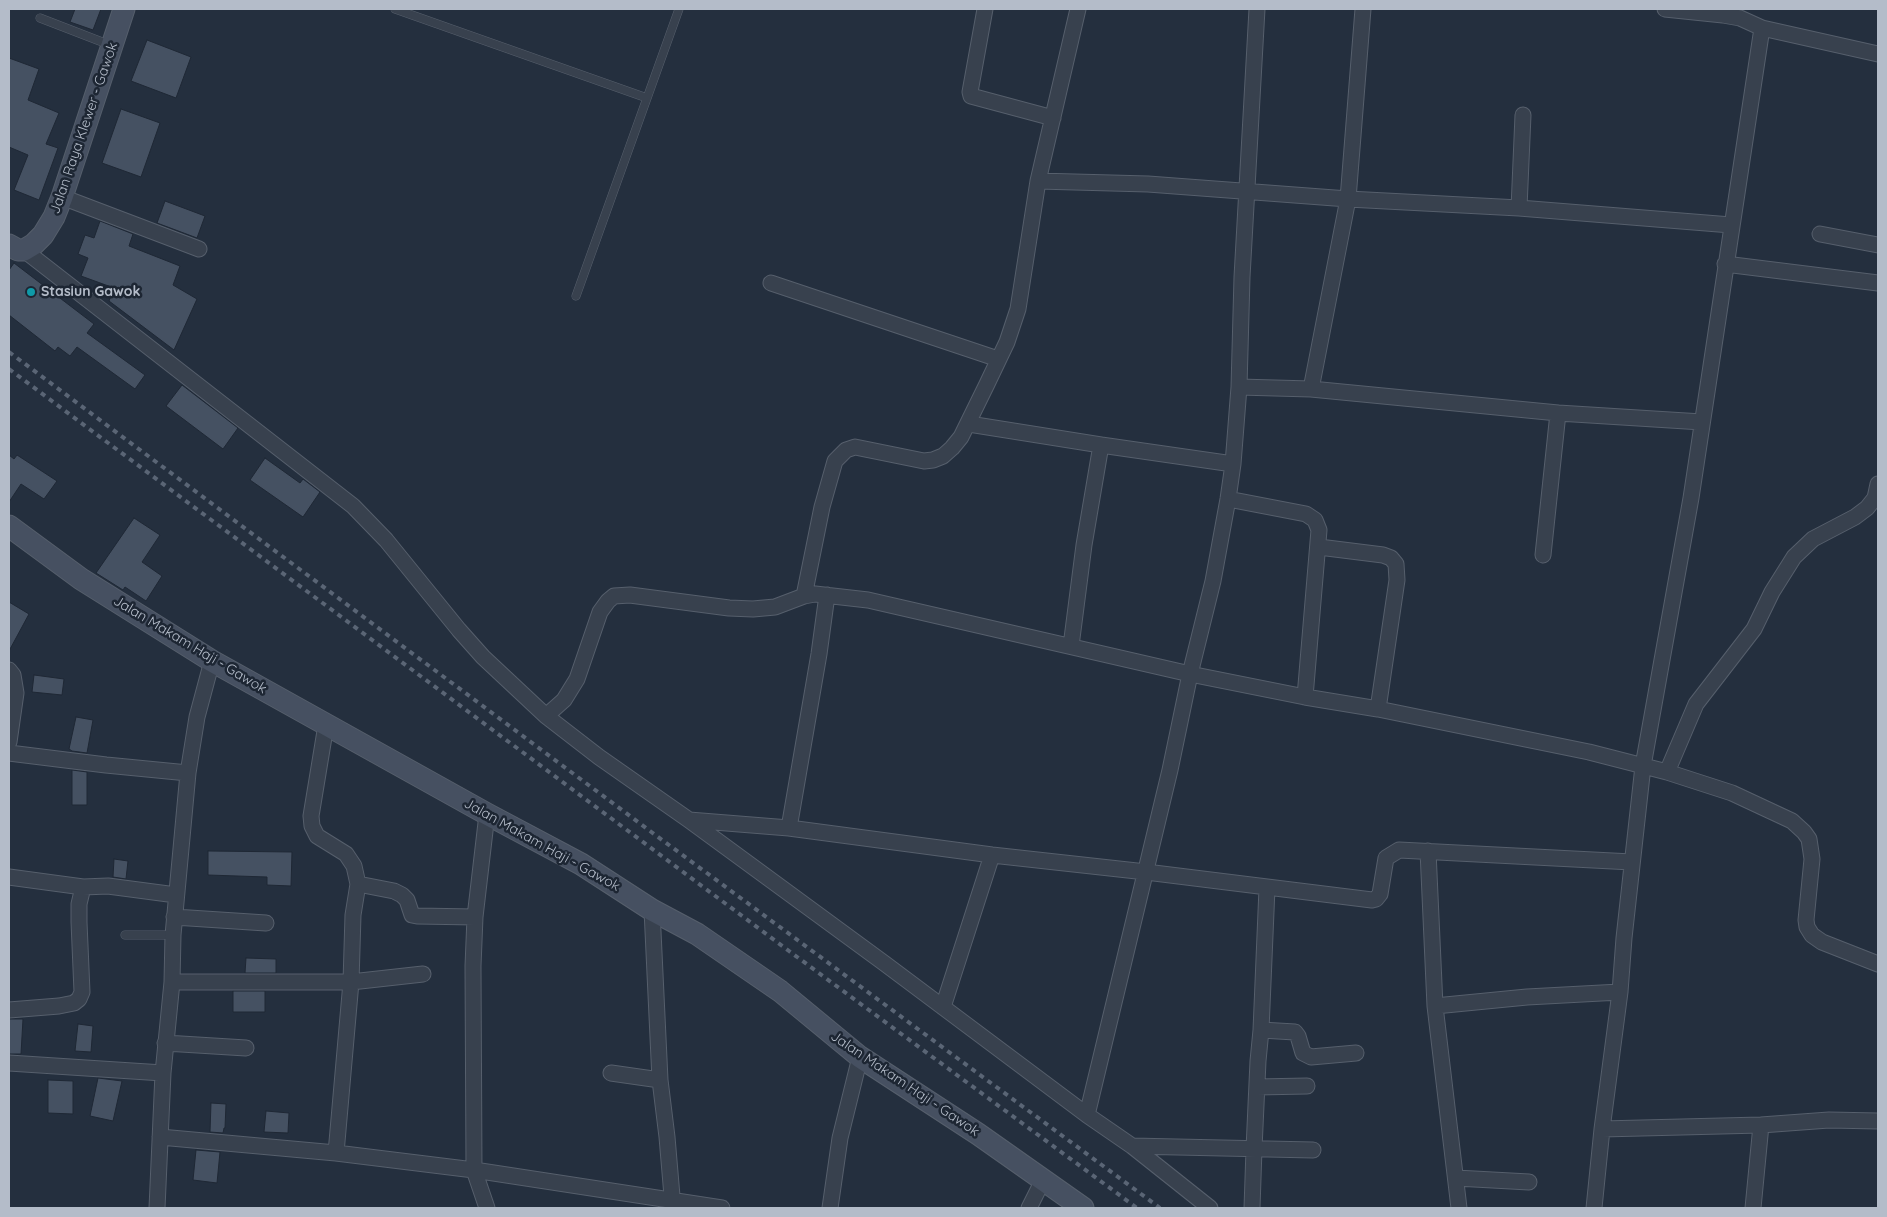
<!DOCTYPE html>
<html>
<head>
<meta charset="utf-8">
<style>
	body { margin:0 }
	#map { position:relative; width:1887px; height:1217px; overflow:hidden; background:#242f3e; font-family:Quicksand,sans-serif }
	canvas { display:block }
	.frame { position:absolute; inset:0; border:10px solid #b4bcc9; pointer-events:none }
</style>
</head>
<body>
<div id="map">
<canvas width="1887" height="1217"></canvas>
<div class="frame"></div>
</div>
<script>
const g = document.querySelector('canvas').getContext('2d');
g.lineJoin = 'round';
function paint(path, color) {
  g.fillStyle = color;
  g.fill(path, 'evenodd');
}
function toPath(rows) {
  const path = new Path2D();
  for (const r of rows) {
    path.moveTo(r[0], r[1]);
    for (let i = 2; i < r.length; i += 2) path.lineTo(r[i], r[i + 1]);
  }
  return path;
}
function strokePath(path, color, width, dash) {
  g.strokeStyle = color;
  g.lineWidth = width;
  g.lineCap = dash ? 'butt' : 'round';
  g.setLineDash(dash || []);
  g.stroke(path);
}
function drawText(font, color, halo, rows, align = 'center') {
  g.font = font + ' Quicksand,sans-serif';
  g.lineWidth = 5;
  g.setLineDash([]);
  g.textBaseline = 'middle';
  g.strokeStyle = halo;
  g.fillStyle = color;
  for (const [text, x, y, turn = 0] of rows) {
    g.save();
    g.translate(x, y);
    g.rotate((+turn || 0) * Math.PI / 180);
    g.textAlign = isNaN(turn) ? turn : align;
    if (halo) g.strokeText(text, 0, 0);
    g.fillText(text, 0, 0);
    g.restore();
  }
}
const building = toPath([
	[75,9,101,9,93,30,70,22,75,9],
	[147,40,191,57,176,98,131,81,147,40],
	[9,58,39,69,28,100,59,113,46,144,58,148,39,200,14,190,28,155,9,147,9,58],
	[121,109,160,123,141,177,102,163,121,109],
	[165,201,205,216,197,238,157,223,165,201],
	[100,221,133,234,129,246,180,266,173,285,197,299,174,350,109,301,114,288,81,276,88,258,78,254,85,235,94,238,100,221],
	[14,263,94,324,87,333,145,375,135,389,77,347,70,356,58,347,55,351,9,315,9,270,14,263],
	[182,385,238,428,223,449,166,406,182,385],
	[9,455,14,459,17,455,57,481,44,499,21,484,9,502,9,455],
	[265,458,300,483,303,479,320,492,303,517,250,480,265,458],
	[134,518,160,535,142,562,162,576,146,601,125,587,123,590,96,573,134,518],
	[9,602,29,614,9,651,9,602],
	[34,675,64,679,62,695,32,692,34,675],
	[76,717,93,720,87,753,72,751,69,749,76,717],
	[72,770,87,772,87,805,72,805,72,770],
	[208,851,292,852,291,886,267,885,267,877,208,875,208,851],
	[114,859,128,861,126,879,113,877,114,859],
	[246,958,276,959,276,973,245,973,246,958],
	[233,991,265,991,265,1012,233,1012,233,991],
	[9,1019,23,1019,21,1054,9,1054,9,1019],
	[78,1024,93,1026,91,1052,75,1051,78,1024],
	[98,1078,122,1081,113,1121,90,1116,98,1078],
	[48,1080,73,1081,73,1114,48,1113,48,1080],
	[211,1103,226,1104,225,1128,224,1128,223,1133,210,1132,211,1103],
	[266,1111,289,1113,288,1133,264,1132,266,1111],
	[196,1150,220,1152,217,1183,193,1180,196,1150]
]);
paint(building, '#455162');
strokePath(building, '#1f2835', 1);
const lane = toPath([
	[395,9,647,98],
	[40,18,110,45],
	[576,296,679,9],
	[125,935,173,935]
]);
const street = toPath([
	[985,9,970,92,971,96,1053,118],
	[1665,9,1723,15,1740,18,1762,28,1878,54],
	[1038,181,1148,184,1348,199,1519,208,1731,225],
	[62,197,199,249],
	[1519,208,1523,115],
	[1820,234,1878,245],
	[24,250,353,506,386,540,459,630,483,657,546,716,599,757,689,820,884,963,1087,1115,1132,1146,1210,1208],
	[1725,264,1878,283],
	[771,283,998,359],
	[1239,387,1311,389,1558,413,1702,422],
	[1311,389,1348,199,1363,9],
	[969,424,1101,445,1233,464],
	[1228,499,1306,514,1315,520,1319,530,1305,697],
	[1319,547,1383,555,1391,558,1396,564,1397,580,1378,709],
	[1543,555,1558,413],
	[804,596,822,507,835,461,846,450,855,447,924,461,933,460,943,456,952,448,961,437,987,384,1007,342,1018,309,1038,181,1078,9],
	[1071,646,1084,545,1101,445],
	[9,670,13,675,16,693,9,742],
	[546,716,564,700,577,679,600,612,608,601,614,596,630,595,729,608,753,609,775,607,804,596,815,594,868,600,1190,674,1305,697,1378,709,1589,752,1667,772,1732,793,1792,821,1804,832,1809,839,1812,859,1806,920,1807,927,1812,935,1822,942,1878,964],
	[326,725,311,816,312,826,317,836,346,854,354,866,358,884,353,915,351,982,336,1153],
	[9,753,106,765,188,773,173,935,172,982,163,1073,157,1208],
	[1667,772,1696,704,1754,629,1772,592,1794,557,1813,539,1855,517,1867,508,1875,498,1878,484],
	[188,773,197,717,212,661],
	[487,814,475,917,473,966,474,1170,487,1208],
	[689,820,789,828,992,855,1146,872,1372,900,1376,899,1380,894,1386,858,1399,850,1632,862],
	[789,828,819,654,827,595],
	[1428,851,1435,1006,1459,1208],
	[9,877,83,887],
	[358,884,394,891,402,895,407,900,412,915,417,916,475,917],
	[652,910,660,1080,667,1137,673,1208],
	[174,917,266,923],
	[172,982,351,982,423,974],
	[1435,1006,1527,997,1620,992],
	[943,1007,992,855],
	[9,1010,59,1006,74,1003,79,999,82,992,79,922,79,904,83,887,108,886,176,895],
	[1261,1030,1295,1032,1298,1036,1303,1053,1311,1057,1356,1053],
	[165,1043,246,1048],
	[9,1063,163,1073],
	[611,1073,660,1080],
	[1257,1087,1307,1086],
	[1087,1115,1170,770,1190,674,1213,581,1228,499,1233,464,1239,387,1242,277,1257,9],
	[1602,1129,1761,1125,1829,1120,1878,1121],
	[160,1137,336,1153,474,1170,722,1208],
	[1132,1146,1313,1150],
	[1456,1178,1529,1182],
	[830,1208,840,1138,860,1057],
	[1029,1208,1043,1180],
	[1252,1208,1254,1149,1258,1061,1261,1030,1267,888],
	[1594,1208,1602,1129,1620,992,1624,938,1643,766,1691,498,1762,28],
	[1753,1208,1761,1125]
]);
const secondary = toPath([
	[9,245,18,250,24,250,34,244,43,235,54,217,62,197,124,9],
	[9,526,81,579,212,661,487,814,581,864,652,910,697,934,780,991,860,1057,978,1134,1083,1208]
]);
strokePath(lane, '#565f6c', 9);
strokePath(street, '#565f6c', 17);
strokePath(secondary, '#565f6c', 23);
strokePath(lane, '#38414e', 8);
strokePath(street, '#38414e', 15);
strokePath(secondary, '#465061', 21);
strokePath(toPath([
	[9,352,650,831,1160,1208],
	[9,369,789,951,1137,1208]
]), '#5a6575', 4, [5, 5]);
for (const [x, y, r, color] of [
	[31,292,5,"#0f9aa8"]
]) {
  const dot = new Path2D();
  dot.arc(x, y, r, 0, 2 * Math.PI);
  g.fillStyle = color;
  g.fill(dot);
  strokePath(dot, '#1d2633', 2);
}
drawText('14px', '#b4bcc9', '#1d2633', [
	["Jalan Raya Klewer - Gawok",84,128,-71],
	["Jalan Makam Haji - Gawok",190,645,31],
	["Jalan Makam Haji - Gawok",542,845,29],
	["Jalan Makam Haji - Gawok",905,1084,34]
]);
drawText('bold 14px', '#b4bcc9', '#1d2633', [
	["Stasiun Gawok",41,292]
], 'left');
</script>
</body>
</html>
